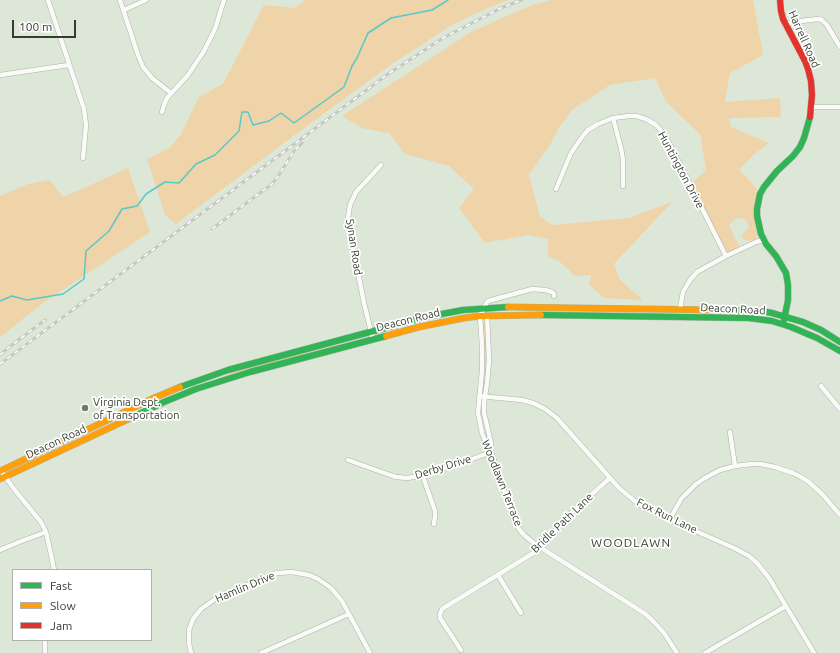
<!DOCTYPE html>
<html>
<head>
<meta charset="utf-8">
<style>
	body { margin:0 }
	#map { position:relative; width:840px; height:653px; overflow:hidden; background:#dde7d7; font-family:Ubuntu,sans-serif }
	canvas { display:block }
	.legend { position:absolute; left:12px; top:569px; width:140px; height:72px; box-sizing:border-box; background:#fff; border:1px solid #aeb1ad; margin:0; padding:5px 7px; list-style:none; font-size:12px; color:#353b31 }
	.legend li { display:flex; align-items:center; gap:8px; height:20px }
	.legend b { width:20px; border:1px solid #aeb1ad }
	.scale { position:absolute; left:12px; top:20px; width:64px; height:18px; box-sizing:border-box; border:2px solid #353b31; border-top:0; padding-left:5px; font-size:12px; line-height:14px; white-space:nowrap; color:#353b31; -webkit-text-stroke:3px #fff; paint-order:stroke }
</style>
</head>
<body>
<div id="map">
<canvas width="840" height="653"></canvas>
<ul class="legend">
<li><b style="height:5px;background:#30b455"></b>Fast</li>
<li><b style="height:5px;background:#ff9f0a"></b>Slow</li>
<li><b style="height:5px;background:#e5322d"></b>Jam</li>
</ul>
<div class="scale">100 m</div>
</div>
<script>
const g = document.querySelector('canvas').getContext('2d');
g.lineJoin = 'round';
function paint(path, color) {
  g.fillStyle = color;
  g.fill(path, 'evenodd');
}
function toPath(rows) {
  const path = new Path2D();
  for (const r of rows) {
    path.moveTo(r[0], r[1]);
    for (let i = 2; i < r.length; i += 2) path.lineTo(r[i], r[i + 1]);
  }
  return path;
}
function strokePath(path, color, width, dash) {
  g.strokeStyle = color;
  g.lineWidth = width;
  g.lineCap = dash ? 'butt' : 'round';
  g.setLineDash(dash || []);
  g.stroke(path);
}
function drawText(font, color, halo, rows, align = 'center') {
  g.font = font + ' Ubuntu,sans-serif';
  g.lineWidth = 3.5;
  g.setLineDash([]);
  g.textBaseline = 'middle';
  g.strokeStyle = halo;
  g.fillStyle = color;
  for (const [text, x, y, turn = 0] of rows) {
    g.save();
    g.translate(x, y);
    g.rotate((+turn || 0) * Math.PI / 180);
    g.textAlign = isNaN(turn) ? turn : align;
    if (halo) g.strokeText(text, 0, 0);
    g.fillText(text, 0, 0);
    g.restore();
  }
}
paint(toPath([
	[306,0,509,0,490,7,452,25,392,64,296,134,176,224,165,215,147,159,169,148,180,136,199,97,223,84,264,5,295,8],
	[552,0,753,0,763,55,730,73,725,102,780,98,781,117,729,118,731,127,769,143,753,155,739,170,757,189,756,224,757,234,756,239,748,241,743,238,742,234,749,228,746,219,736,218,729,225,739,246,738,249,727,254,692,187,692,183,706,170,700,134,666,102,655,78,610,85,572,110,558,129,551,143,529,175,540,217,553,225,629,218,672,202,614,264,620,280,643,300,604,298,589,285,591,275,575,276,559,261,548,256,548,239,529,235,485,243,459,208,474,189,449,166,405,154,389,133,362,128,342,116,471,32,532,5],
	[128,168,150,232,43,303,0,337,0,196,28,184,49,180,64,197],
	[554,310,576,310,688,312,659,314,510,313,510,312],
	[484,322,485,323,487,360,484,384,484,385,482,385,484,356,483,323],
	[347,341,309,354,221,378,220,377,251,366]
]), '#efd3a9');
strokePath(toPath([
	[0,301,12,296,27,300,63,294,84,279,86,251,109,231,122,209,137,206,146,194,165,182,179,183,196,164,215,155,239,131,242,112,248,112,253,125,269,121,281,113,294,123,344,87,352,66,357,58,368,33,391,18,432,10,448,0]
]), '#57c9c8', 1.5);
const street = toPath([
	[48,0,84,109,86,125,83,158],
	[120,0,138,55,143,67,152,78,171,93],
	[124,10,146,0],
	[785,25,794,22,809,20,819,19,822,20,827,25,840,47],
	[0,75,69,65],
	[811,107,840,107],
	[162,112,164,105,167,98,188,75,204,51,215,29,224,0],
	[613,118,621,148,623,160,623,186],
	[556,189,571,153,582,137,588,130,598,124,613,118,629,116,636,116,646,119,656,125,665,135,726,256],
	[554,296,554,294,552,292,545,290,532,289,488,301,486,304,480,316,482,346,482,371,478,413,482,433,486,443,491,452,513,517,519,529,524,535,535,544,644,613,651,619,664,633,677,653],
	[680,309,683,292,687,285,690,280,697,272,726,256,756,242,764,240],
	[487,315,489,361,487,383,484,403,484,413,491,443,491,452],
	[373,340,364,303,349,227,348,218,350,205,356,192,381,165],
	[821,386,840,409],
	[479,396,522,400,533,403,545,409,557,418,619,488,636,502,646,509,734,548,749,556,757,563,769,578,814,653],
	[730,432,735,466],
	[348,460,390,475,396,477,407,478,413,477,467,461,491,452],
	[0,469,14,489,41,522,46,532,52,559,54,570],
	[422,474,435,511,435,516,434,524],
	[670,519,681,499,696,484,705,478,720,470,735,466,752,464,760,464,775,467,793,473,801,477,809,482,823,495,840,515],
	[0,550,19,542,46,532],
	[498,575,521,613],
	[461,650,440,618,440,614,442,609,535,552,544,544,564,520,574,510,610,478],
	[45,653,45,640],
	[191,653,189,643,189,630,193,619,201,609,215,599,268,576,277,573,292,572,309,575,318,579,331,588,342,601,370,653],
	[261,653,349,614],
	[705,653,786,606]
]);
const fast = toPath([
	[717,310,761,311,772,313,803,322,821,330,840,342],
	[541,315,749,318,772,321,791,327,817,338,840,351],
	[784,320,788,300,788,285,786,273,776,256,766,244,761,234,757,216,757,209,760,194,764,187,777,171,793,156,800,147,804,138,810,117],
	[180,387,228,370,426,317,463,310,508,307],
	[137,415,164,402,196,389,250,372,386,336]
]);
const slow = toPath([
	[508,307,717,310],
	[386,336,419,327,464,318,480,316,541,315],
	[0,471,154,398,180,387],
	[0,479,137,415]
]);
const jam = toPath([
	[780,0,781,11,783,19,805,61,808,69,811,81,812,95,810,117]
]);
strokePath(street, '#aab2a5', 5.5);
strokePath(fast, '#aab2a5', 7);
strokePath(slow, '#aab2a5', 7);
strokePath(jam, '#aab2a5', 7);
strokePath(street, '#fafbf9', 4.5);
strokePath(fast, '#30b455', 6);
strokePath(slow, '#ff9f0a', 6);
strokePath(jam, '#e5322d', 6);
const rail = toPath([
	[212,229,272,184,279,175,294,151,302,143],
	[0,355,8,348,45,320],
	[0,364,388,74,443,38,501,8,522,0]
]);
strokePath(rail, '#c6c8c4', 3);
strokePath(rail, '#fff', 1.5, [4.5]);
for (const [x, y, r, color] of [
	[85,408,4,"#70776b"]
]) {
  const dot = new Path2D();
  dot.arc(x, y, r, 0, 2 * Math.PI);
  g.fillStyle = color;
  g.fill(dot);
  strokePath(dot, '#fff', 1.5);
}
drawText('11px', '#353b31', '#fff', [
	["Harrell Road",804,39,66],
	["Huntington Drive",681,170,62],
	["Synan Road",354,247,81],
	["Deacon Road",733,309,3],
	["Deacon Road",408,320,-14],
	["Deacon Road",56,442,-25],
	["Derby Drive",443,467,-17],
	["Woodlawn Terrace",502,483,68],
	["Fox Run Lane",667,516,26],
	["Bridle Path Lane",562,523,-44],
	["Hamlin Drive",245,587,-23]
]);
drawText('11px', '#353b31', '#fff', [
	["Virginia Dept.",93,402],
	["of Transportation",93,415]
], 'left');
g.letterSpacing = '1px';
drawText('12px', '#353b31', '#fff', [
	["WOODLAWN",631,543]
]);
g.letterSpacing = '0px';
</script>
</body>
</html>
